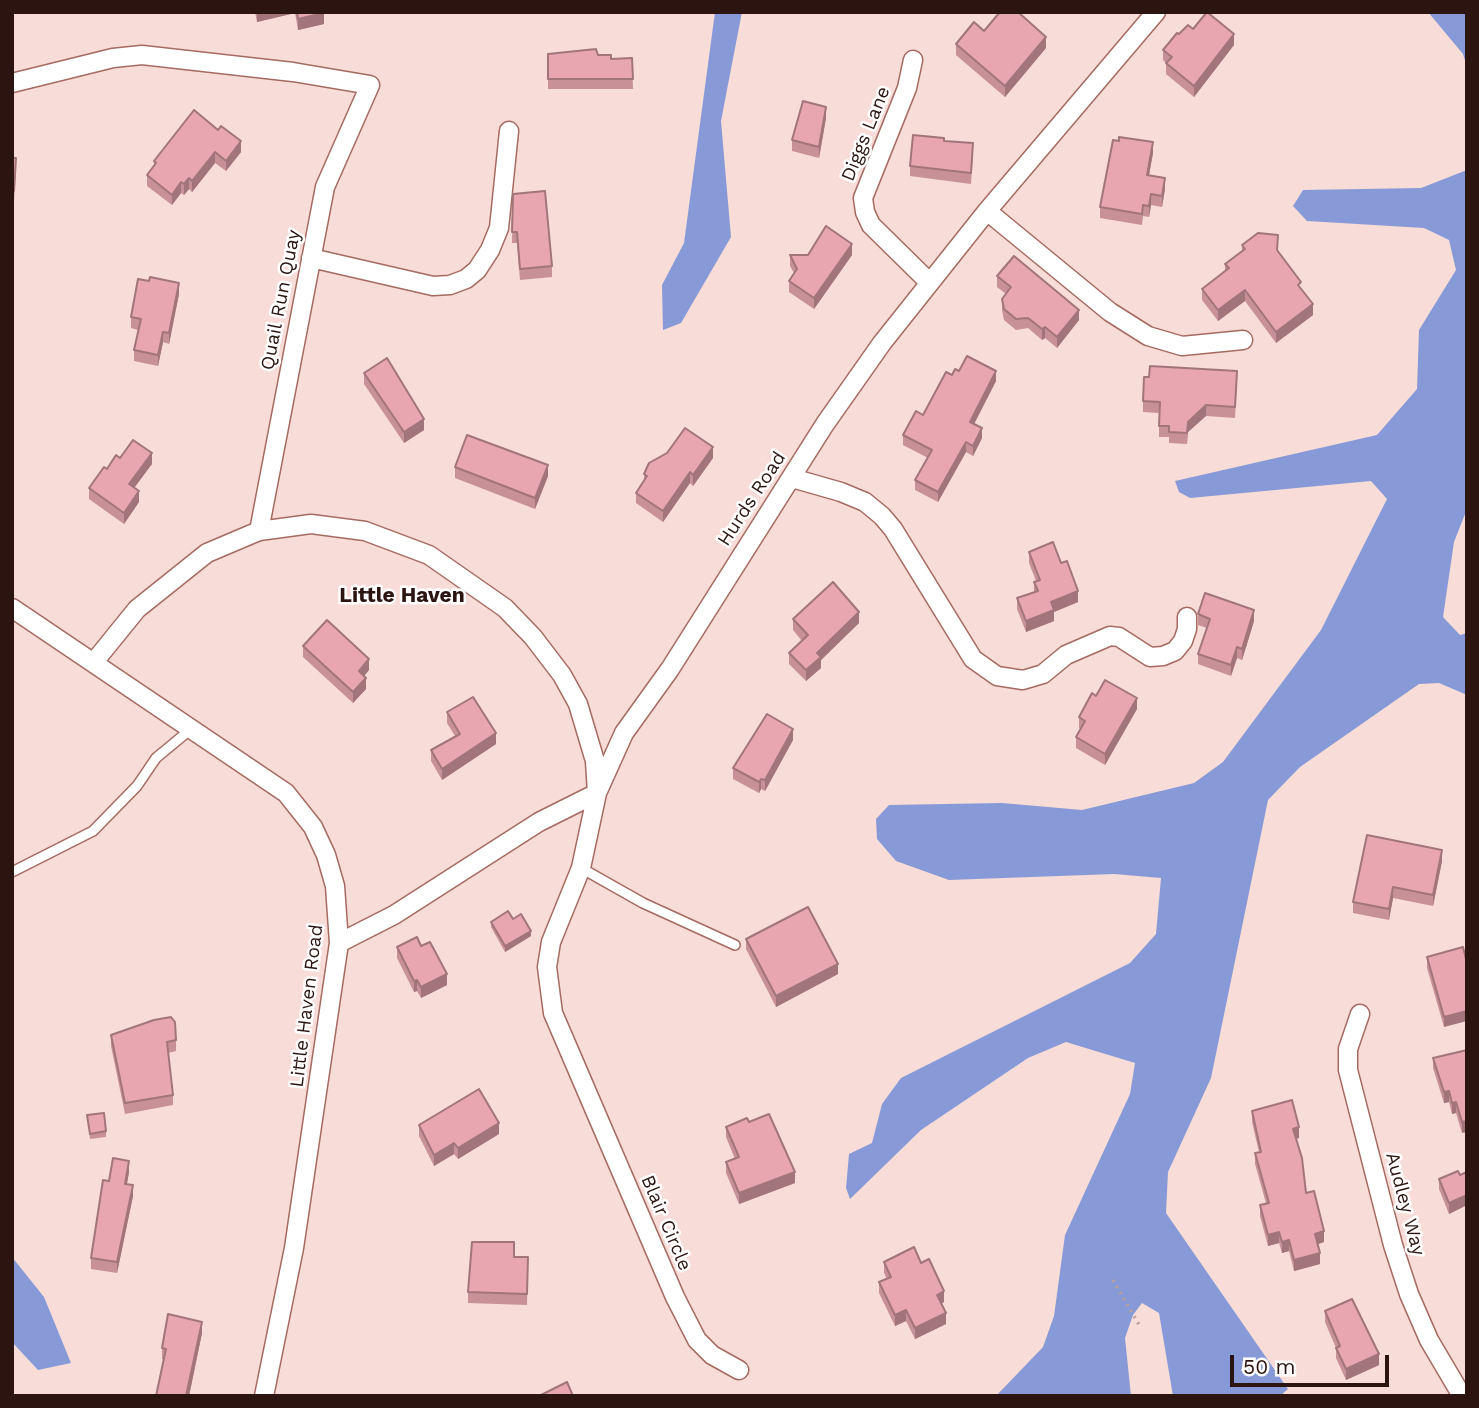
<!DOCTYPE html>
<html>
<head>
<meta charset="utf-8">
<style>
	body { margin:0 }
	#map { position:relative; width:1479px; height:1408px; overflow:hidden; background:#f8dcd7; font-family:"Work Sans",sans-serif }
	canvas { display:block }
	.frame { position:absolute; inset:0; border:14px solid #2c1511; pointer-events:none }
	.scale { position:absolute; left:1230px; top:1355px; width:159px; height:32px; box-sizing:border-box; border:4px solid #2c1511; border-top:0; padding-left:9px; font-size:21px; line-height:24px; white-space:nowrap; color:#2c1511; -webkit-text-stroke:5px #fff; paint-order:stroke }
</style>
</head>
<body>
<div id="map">
<canvas width="1479" height="1408"></canvas>
<div class="frame"></div>
<div class="scale">50 m</div>
</div>
<script>
const g = document.querySelector('canvas').getContext('2d');
g.lineJoin = 'round';
function paint(path, color) {
  g.fillStyle = color;
  g.fill(path, 'evenodd');
}
function toPath(rows) {
  const path = new Path2D();
  for (const r of rows) {
    path.moveTo(r[0], r[1]);
    for (let i = 2; i < r.length; i += 2) path.lineTo(r[i], r[i + 1]);
  }
  return path;
}
function strokePath(path, color, width, dash) {
  g.strokeStyle = color;
  g.lineWidth = width;
  g.lineCap = dash ? 'butt' : 'round';
  g.setLineDash(dash || []);
  g.stroke(path);
}
function drawText(font, color, halo, rows, align = 'center') {
  g.font = font + ' "Work Sans",sans-serif';
  g.lineWidth = 5;
  g.setLineDash([]);
  g.textBaseline = 'middle';
  g.strokeStyle = halo;
  g.fillStyle = color;
  for (const [text, x, y, turn = 0] of rows) {
    g.save();
    g.translate(x, y);
    g.rotate((+turn || 0) * Math.PI / 180);
    g.textAlign = isNaN(turn) ? turn : align;
    if (halo) g.strokeText(text, 0, 0);
    g.fillText(text, 0, 0);
    g.restore();
  }
}
paint(toPath([
	[715,12,742,12,721,121,731,237,681,323,663,330,662,285,684,243],
	[1428,12,1467,12,1467,67,1463,54],
	[1467,170,1467,509,1454,542,1443,617,1460,635,1467,633,1467,695,1439,683,1419,684,1300,767,1268,800,1211,1078,1168,1172,1166,1213,1288,1389,1280,1396,1173,1396,1159,1313,1142,1303,1133,1315,1125,1338,1131,1396,996,1396,1043,1347,1054,1316,1065,1235,1130,1094,1135,1063,1066,1042,1028,1058,921,1130,850,1199,846,1188,849,1154,872,1143,882,1104,901,1078,1130,963,1156,934,1161,878,1114,874,949,880,896,861,877,839,876,819,889,805,1002,803,1082,810,1194,783,1223,762,1321,630,1387,499,1371,481,1190,498,1179,492,1175,481,1377,435,1417,389,1419,330,1456,270,1449,240,1424,228,1307,221,1293,206,1303,190,1421,188],
	[12,1257,44,1297,71,1363,38,1370,12,1342]
]), '#879ad7');
const service = toPath([
	[581,868,643,903,735,945],
	[12,872,93,831,137,786,156,758,191,729]
]);
const minor = toPath([
	[913,60,907,88,863,198,865,212,871,225,929,282],
	[12,83,113,58,142,55,293,72,370,85,325,187,259,531],
	[987,211,1110,312,1148,336,1182,346,1243,340],
	[311,258,433,286,450,285,466,279,477,270,490,250,499,228,509,131],
	[792,478,841,492,865,502,882,516,893,529,973,659,997,676,1023,680,1043,674,1066,655,1110,636,1119,637,1150,657,1163,656,1175,651,1183,641,1187,629,1187,617],
	[12,608,286,793,313,827,326,855,335,886,339,943,294,1248,264,1396],
	[94,662,137,609,207,553,259,531,311,524,365,531,429,555,505,608,533,637,562,675,578,704,595,761,597,793,581,868,551,942,547,967,553,1013,675,1297,697,1340,712,1355,739,1370],
	[339,943,394,915,539,822,597,793,624,733,670,669,825,424,882,343,987,211,1156,12],
	[1360,1014,1348,1049,1348,1070,1393,1245,1409,1294,1429,1340,1462,1396]
]);
strokePath(service, '#a56a60', 12);
strokePath(minor, '#a56a60', 21);
strokePath(toPath([
	[1113,1280,1141,1328]
]), '#ba9f9b', 3.5, [2, 5]);
strokePath(service, '#fff', 9);
strokePath(minor, '#fff', 18);
paint(toPath([
	[255,12,323,12,324,24,298,30,295,13,257,22],
	[1193,29,1234,45,1194,97,1166,74,1166,63,1163,60,1163,50,1179,34],
	[984,31,1046,48,1005,97,956,55,956,44],
	[548,54,598,55,611,59,632,58,633,89,548,89],
	[194,110,241,152,226,171,215,163,192,192,189,189,184,195,181,193,172,205,147,186,147,175,154,166,154,161],
	[826,118,819,158,792,151,792,140],
	[944,141,973,154,971,184,910,176,910,166],
	[1153,153,1149,175,1165,189,1162,207,1151,205,1149,217,1143,216,1142,225,1100,218,1100,207],
	[12,158,16,169,14,202,12,201],
	[513,194,552,266,552,277,520,280,517,243,512,243],
	[1242,245,1278,251,1301,289,1313,315,1276,343,1245,301,1218,321,1202,300,1202,289,1225,271,1225,264,1242,251],
	[790,255,852,255,814,309,789,292,789,281,794,273,790,266],
	[997,276,1079,320,1057,348,1045,338,1042,340,1028,328,1016,330,1004,320,1002,310,1002,299,1006,294,997,287],
	[179,294,169,344,163,342,158,366,134,361,134,350,138,330,131,328,131,317],
	[959,371,996,381,974,424,982,438,973,456,966,452,938,502,915,490,915,480,928,458,903,445,903,435,923,415,952,375],
	[364,373,424,430,404,443,364,384],
	[1237,382,1235,418,1206,416,1188,432,1187,444,1169,443,1169,437,1159,437,1159,413,1143,412,1143,401],
	[120,458,152,464,134,487,139,502,124,524,89,499,89,488,107,469],
	[713,458,693,486,690,483,663,522,636,503,636,493,644,481,644,474],
	[455,467,548,476,535,509,455,478],
	[1029,552,1061,563,1078,602,1054,612,1054,621,1026,632,1017,609,1017,598,1034,592,1034,582,1036,581,1029,563],
	[1198,614,1254,621,1242,660,1237,658,1231,676,1198,664,1198,654,1207,628,1198,625],
	[793,619,859,623,821,660,821,668,806,681,789,664,789,653,802,641,793,630],
	[303,646,369,670,364,676,366,689,353,703,303,657],
	[1137,709,1105,765,1076,748,1076,737,1081,729,1079,728,1079,717],
	[447,712,496,744,442,780,431,761,431,750,455,736,447,723],
	[793,740,765,791,761,789,759,793,733,779,733,768],
	[1442,861,1433,906,1393,898,1389,920,1353,913,1353,902],
	[513,919,531,936,505,952,491,927,491,922],
	[746,939,838,974,776,1007,746,949],
	[421,946,447,985,421,998,417,991,414,992,397,958,397,947],
	[1463,947,1444,1027,1427,968,1427,957],
	[111,1035,176,1040,176,1051,168,1053,173,1095,173,1105,125,1114,111,1046],
	[1467,1050,1462,1133,1456,1113,1452,1114,1449,1102,1444,1103,1433,1068,1433,1058],
	[1252,1111,1299,1138,1296,1139,1306,1193,1324,1242,1318,1244,1320,1264,1294,1271,1289,1251,1282,1253,1279,1243,1268,1246,1260,1216,1260,1205,1266,1203,1255,1164,1255,1153,1259,1152,1252,1122],
	[87,1115,106,1131,106,1137,90,1139],
	[749,1122,795,1183,739,1204,726,1173,726,1162,735,1159,726,1137,726,1127],
	[419,1125,499,1134,458,1159,454,1154,434,1166,419,1136],
	[129,1172,127,1184,133,1196,117,1273,91,1269,91,1258,109,1181],
	[1467,1172,1467,1211,1465,1206,1449,1214,1439,1189,1439,1179,1460,1175],
	[514,1257,528,1257,527,1305,468,1303,468,1292],
	[884,1262,921,1263,944,1302,941,1304,946,1324,915,1339,906,1321,895,1326,879,1293,879,1282,887,1279,884,1273],
	[1325,1311,1379,1365,1346,1380,1336,1358,1336,1348,1325,1322],
	[202,1333,189,1396,156,1396,164,1359,162,1359,162,1348]
]), '#c89097');
paint(toPath([
	[257,12,295,12,295,13,257,22],
	[324,13,324,24,298,30,298,19],
	[1234,34,1234,45,1194,97,1194,86],
	[1046,37,1046,48,1005,97,1005,86],
	[826,107,826,118,819,158,819,147],
	[241,141,241,152,226,171,226,161],
	[1153,142,1153,153,1147,186,1147,175],
	[215,152,215,163,192,192,192,181],
	[189,178,189,189,184,195,184,184],
	[1165,178,1165,189,1162,207,1162,196],
	[181,182,181,193,172,205,172,195],
	[1151,194,1151,205,1149,217,1149,206],
	[852,244,852,255,814,309,814,298],
	[179,283,179,294,169,344,169,333],
	[1245,290,1245,301,1218,321,1218,310],
	[1313,304,1313,315,1276,343,1276,332],
	[1079,310,1079,320,1057,348,1057,337],
	[1045,327,1045,338,1042,340,1042,329],
	[163,332,163,342,158,366,158,355],
	[996,371,996,381,970,432,970,422],
	[1206,405,1206,416,1188,432,1187,444,1188,422],
	[424,419,424,430,404,443,404,432],
	[982,428,982,438,973,456,973,446],
	[966,442,966,452,938,502,938,492],
	[713,447,713,458,693,486,693,475],
	[152,453,152,464,129,495,129,484],
	[548,465,548,476,535,509,535,498],
	[690,472,690,483,663,522,663,511],
	[139,491,139,502,124,524,124,513],
	[1078,591,1078,602,1054,612,1054,621,1026,632,1026,621,1051,602],
	[1254,610,1254,621,1242,660,1242,649],
	[859,612,859,623,821,660,821,668,806,681,806,670,817,653],
	[1237,647,1237,658,1231,676,1231,665],
	[369,659,369,670,359,682,359,671],
	[366,678,366,689,353,703,353,692],
	[1137,698,1137,709,1105,765,1105,754],
	[793,729,793,740,765,791,765,780],
	[496,733,496,744,442,780,442,769],
	[761,779,761,789,759,793,759,782],
	[1442,850,1442,861,1433,906,1433,895],
	[1393,887,1393,898,1389,920,1389,909],
	[531,931,531,936,505,952,505,946],
	[838,964,838,974,776,1007,776,996],
	[447,974,447,985,421,998,421,987],
	[417,980,417,991,414,992,414,981],
	[1467,1011,1467,1021,1444,1027,1444,1017],
	[1449,1091,1449,1102,1444,1103,1444,1092],
	[1456,1102,1456,1113,1452,1114,1452,1103],
	[1467,1121,1467,1132,1462,1133,1462,1122],
	[499,1123,499,1134,458,1159,458,1148],
	[1299,1127,1299,1138,1293,1139,1293,1129],
	[454,1143,454,1154,434,1166,434,1155],
	[129,1161,129,1172,125,1194,125,1184],
	[795,1172,795,1183,739,1204,739,1193],
	[133,1185,133,1196,117,1273,117,1262],
	[1465,1196,1465,1206,1449,1214,1449,1203],
	[1324,1231,1324,1242,1315,1245,1315,1234],
	[1279,1232,1279,1243,1268,1246,1268,1235],
	[1289,1240,1289,1251,1282,1253,1282,1242],
	[1320,1253,1320,1264,1294,1271,1294,1260],
	[944,1291,944,1302,937,1306,937,1295],
	[906,1310,906,1321,895,1326,895,1315],
	[946,1313,946,1324,915,1339,915,1328],
	[202,1322,202,1333,189,1396,186,1396],
	[1379,1354,1379,1365,1346,1380,1346,1369]
]), '#a2757b');
const building = toPath([
	[297,12,323,12,324,13,298,19,297,12],
	[1000,12,1018,12,1046,37,1005,86,956,44,974,22,984,31,1000,12],
	[1207,12,1234,34,1194,86,1166,63,1172,57,1163,50,1177,33,1179,34,1188,25,1193,29,1207,12],
	[596,49,598,55,611,55,611,59,632,58,633,79,548,79,548,54,596,49],
	[803,101,826,107,819,147,792,140,803,101],
	[194,110,218,130,221,126,241,141,226,161,215,152,192,181,189,178,184,184,181,182,172,195,147,175,156,163,154,161,194,110],
	[913,135,944,138,944,141,973,143,971,173,910,166,913,135],
	[1119,137,1153,142,1147,175,1165,178,1162,196,1151,194,1149,206,1143,205,1142,214,1100,207,1113,140,1119,141,1119,137],
	[12,158,16,158,14,191,12,190,12,158],
	[545,191,552,266,520,269,517,232,512,232,513,194,545,191],
	[826,226,852,244,814,298,789,281,797,269,790,255,808,255,826,226],
	[1258,233,1278,235,1277,250,1301,282,1298,285,1313,304,1276,332,1245,290,1218,310,1202,289,1229,268,1225,264,1245,249,1242,245,1258,233],
	[1014,256,1079,310,1057,337,1045,327,1042,329,1028,318,1016,319,1004,309,1002,299,1011,287,997,276,1014,256],
	[150,277,179,283,169,333,163,332,158,355,134,350,141,319,131,317,138,279,149,281,150,277],
	[967,356,996,371,970,422,982,428,973,446,966,442,938,492,915,480,932,450,903,435,916,411,923,415,946,372,952,375,955,369,959,371,967,356],
	[387,358,424,419,404,432,364,373,387,358],
	[1150,366,1237,371,1235,407,1206,405,1188,422,1187,433,1169,432,1169,426,1159,426,1160,402,1143,401,1144,377,1149,377,1150,366],
	[685,428,713,447,693,475,690,472,663,511,636,493,647,476,644,474,649,463,667,453,685,428],
	[467,435,548,465,535,498,455,467,467,435],
	[133,440,152,453,129,484,139,491,124,513,89,488,104,467,107,469,116,455,120,458,133,440],
	[1053,542,1061,563,1067,561,1078,591,1051,602,1054,610,1026,621,1017,598,1038,591,1034,582,1040,580,1029,552,1053,542],
	[833,582,859,612,817,653,821,657,806,670,789,653,808,635,793,619,833,582],
	[1205,593,1254,610,1242,649,1237,647,1231,665,1198,654,1210,619,1198,614,1205,593],
	[327,620,369,659,359,671,366,678,353,692,303,646,327,620],
	[1105,680,1137,698,1105,754,1076,737,1085,721,1079,717,1092,693,1096,696,1105,680],
	[473,697,496,733,442,769,431,750,460,734,447,712,473,697],
	[767,714,793,729,765,780,761,779,759,782,733,768,767,714],
	[1367,835,1442,850,1433,895,1393,887,1389,909,1353,902,1367,835],
	[808,907,838,964,776,996,746,939,808,907],
	[508,911,513,919,521,914,531,931,505,946,491,922,508,911],
	[417,937,421,946,430,942,447,974,421,987,417,980,414,981,397,947,417,937],
	[1463,947,1467,963,1467,1011,1444,1017,1427,957,1463,947],
	[171,1017,175,1022,176,1040,167,1042,173,1095,125,1103,111,1035,154,1020,171,1017],
	[1467,1050,1467,1121,1462,1122,1456,1102,1452,1103,1449,1091,1444,1092,1433,1058,1467,1050],
	[479,1089,499,1123,458,1148,454,1143,434,1155,419,1125,479,1089],
	[1292,1100,1299,1127,1293,1129,1302,1158,1306,1193,1314,1191,1324,1231,1315,1234,1320,1253,1294,1260,1289,1240,1282,1242,1279,1232,1268,1235,1260,1205,1269,1203,1255,1153,1261,1152,1252,1111,1292,1100],
	[104,1113,106,1131,90,1134,87,1115,104,1113],
	[769,1114,795,1172,739,1193,726,1162,739,1157,726,1127,747,1118,749,1122,769,1114],
	[113,1158,129,1161,125,1184,133,1185,117,1262,91,1258,103,1180,109,1181,113,1158],
	[1458,1171,1460,1175,1467,1172,1467,1200,1465,1196,1449,1203,1439,1179,1458,1171],
	[472,1242,514,1242,514,1257,528,1257,527,1294,468,1292,472,1242],
	[914,1247,921,1263,929,1259,944,1291,937,1295,946,1313,915,1328,906,1310,895,1315,879,1282,891,1277,884,1262,914,1247],
	[1352,1299,1379,1354,1346,1369,1336,1348,1340,1346,1325,1311,1352,1299],
	[168,1314,202,1322,186,1396,156,1396,166,1349,162,1348,168,1314],
	[567,1382,573,1396,539,1396,567,1382]
]);
paint(building, '#e8a7b0');
strokePath(building, '#a2757b', 2);
drawText('19px', '#2c1511', '#fff', [
	["Diggs Lane",866,134,-68],
	["Quail Run Quay",281,300,-79],
	["Hurds Road",752,499,-57],
	["Little Haven Road",307,1006,-83],
	["Audley Way",1405,1204,75],
	["Blair Circle",666,1223,67]
]);
drawText('bold 21px', '#2c1511', '#fff', [
	["Little Haven",402,596]
]);
</script>
</body>
</html>
